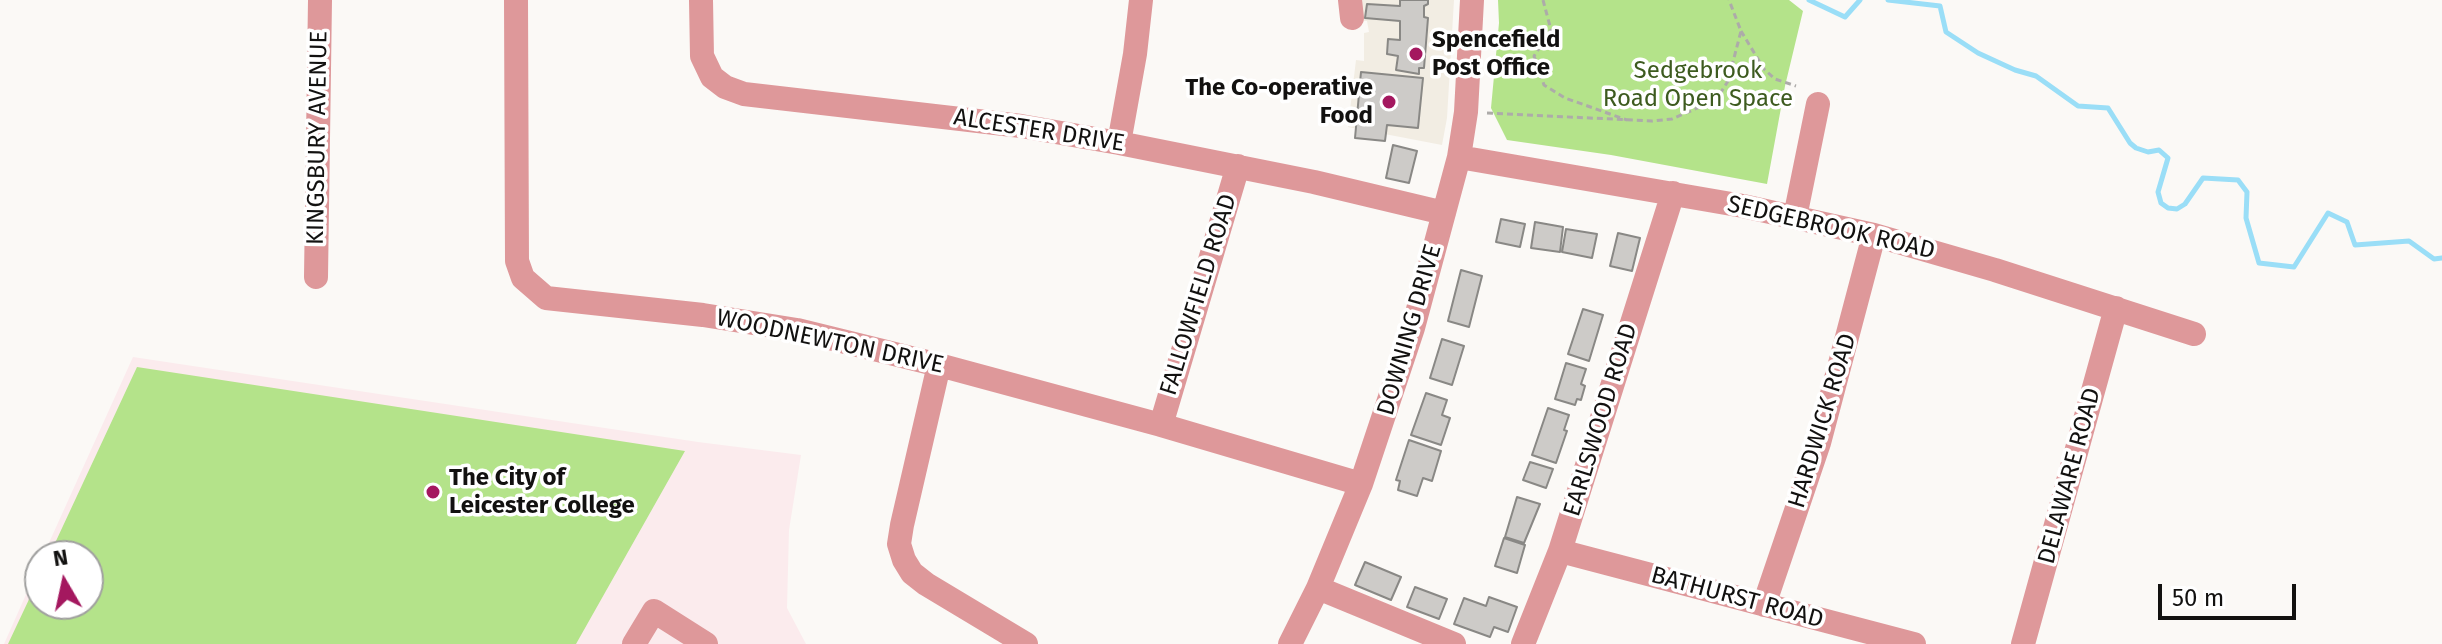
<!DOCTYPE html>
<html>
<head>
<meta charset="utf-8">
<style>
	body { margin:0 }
	#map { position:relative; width:2442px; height:644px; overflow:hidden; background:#fbf9f6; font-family:"Fira Sans",sans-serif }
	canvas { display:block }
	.north { position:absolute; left:24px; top:540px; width:80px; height:80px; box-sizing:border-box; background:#fff; border:2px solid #a0a09f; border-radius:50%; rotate:351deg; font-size:22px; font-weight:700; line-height:32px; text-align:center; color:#121110 }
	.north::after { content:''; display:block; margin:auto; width:28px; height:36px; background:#a4185f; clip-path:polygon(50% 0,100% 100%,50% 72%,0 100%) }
	.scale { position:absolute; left:2158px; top:584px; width:138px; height:36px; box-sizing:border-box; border:4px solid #121110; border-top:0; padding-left:10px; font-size:24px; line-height:28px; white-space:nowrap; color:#121110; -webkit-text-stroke:6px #fff; paint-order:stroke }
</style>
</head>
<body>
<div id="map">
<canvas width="2442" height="644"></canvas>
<div class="north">N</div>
<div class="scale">50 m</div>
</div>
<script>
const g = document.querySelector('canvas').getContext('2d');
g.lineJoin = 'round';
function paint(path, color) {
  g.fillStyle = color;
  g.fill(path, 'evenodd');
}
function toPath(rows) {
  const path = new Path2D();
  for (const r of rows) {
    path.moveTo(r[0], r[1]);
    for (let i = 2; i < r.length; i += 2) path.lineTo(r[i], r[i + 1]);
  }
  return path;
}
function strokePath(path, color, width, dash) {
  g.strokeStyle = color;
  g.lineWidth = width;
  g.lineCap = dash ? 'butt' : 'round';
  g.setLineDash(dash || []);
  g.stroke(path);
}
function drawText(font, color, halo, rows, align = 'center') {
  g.font = font + ' "Fira Sans",sans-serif';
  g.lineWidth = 7;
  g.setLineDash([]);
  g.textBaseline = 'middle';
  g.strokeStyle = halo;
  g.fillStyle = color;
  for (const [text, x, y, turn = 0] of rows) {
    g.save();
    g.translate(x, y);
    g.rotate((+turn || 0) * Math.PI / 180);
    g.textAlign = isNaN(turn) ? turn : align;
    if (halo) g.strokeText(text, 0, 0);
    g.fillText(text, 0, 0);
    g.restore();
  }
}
paint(toPath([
	[1339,0,1454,0,1447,118,1442,145,1348,127,1356,60,1364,61,1364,33,1369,32,1367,21,1341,21]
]), '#f2ede3');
paint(toPath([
	[133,357,698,442,801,455,789,530,787,608,806,644,4,644,40,563,40,604,88,604,88,556,43,556]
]), '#fbebed');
paint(toPath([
	[1498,0,1789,0,1803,11,1785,86,1767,184,1611,155,1507,140,1491,108,1499,23],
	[137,367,685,451,576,644,8,644,40,576,40,604,88,604,88,556,49,556]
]), '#b4e38a');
strokePath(toPath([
	[1809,0,1845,17,1860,0],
	[1888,0,1940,6,1946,32,1978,53,2015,70,2036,76,2078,106,2108,108,2130,143,2136,148,2148,152,2159,150,2168,158,2158,192,2161,203,2168,208,2177,209,2185,204,2203,178,2238,180,2247,192,2246,218,2259,263,2294,267,2328,213,2347,222,2355,245,2409,241,2434,259,2442,258]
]), '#9adef7', 5);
const building = toPath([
	[1400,0,1428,0,1428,4,1424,6,1424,17,1428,18,1424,68,1419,68,1419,74,1396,70,1398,56,1387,54,1388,39,1400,40,1400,21,1365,18,1367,4,1400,6,1400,0],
	[1361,72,1423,78,1418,128,1387,125,1385,141,1355,138,1361,72],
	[1393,145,1417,151,1409,183,1386,178,1393,145],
	[1501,219,1525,224,1520,247,1496,242,1501,219],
	[1535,222,1563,227,1560,252,1531,248,1535,222],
	[1566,229,1597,234,1592,258,1562,252,1566,229],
	[1618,233,1640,238,1632,271,1610,266,1618,233],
	[1461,270,1482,276,1469,327,1448,321,1461,270],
	[1583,309,1603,315,1589,361,1568,354,1583,309],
	[1442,339,1464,346,1452,385,1430,378,1442,339],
	[1566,363,1586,369,1581,384,1585,386,1581,400,1577,399,1575,405,1555,399,1566,363],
	[1426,393,1447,400,1442,415,1450,418,1441,445,1411,435,1426,393],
	[1548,408,1569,415,1564,430,1567,431,1556,463,1532,455,1548,408],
	[1409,440,1441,451,1432,481,1423,478,1417,496,1398,490,1400,481,1396,480,1409,440],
	[1530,462,1553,469,1546,488,1523,480,1530,462],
	[1517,497,1540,504,1524,543,1505,537,1517,497],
	[1504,538,1525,545,1517,573,1495,566,1504,538],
	[1365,562,1401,577,1391,600,1355,585,1365,562],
	[1415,587,1447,599,1439,619,1407,607,1415,587],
	[1489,597,1517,607,1508,632,1494,627,1490,637,1454,624,1464,598,1486,606,1489,597]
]);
paint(building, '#cdcbc8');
strokePath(building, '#898885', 2);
strokePath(toPath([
	[1543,0,1551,30,1534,56,1544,85,1565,98,1627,120],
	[1741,31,1764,69,1775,79,1796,86],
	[1487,113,1652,121,1672,119,1702,106,1718,97,1728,81,1741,31,1729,0]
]), '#adaba9', 3, [6, 4]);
strokePath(toPath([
	[516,0,517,261,523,278,546,298,703,315,797,330,939,365,1161,425,1361,484],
	[701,0,702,56,712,77,725,87,744,94,1021,126,1119,143,1314,182,1444,213],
	[1350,0,1352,18],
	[1119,143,1135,54,1141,0],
	[1459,157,1743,206,1874,235,1995,270,2194,334],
	[1795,217,1818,104],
	[316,277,320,0],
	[939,365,902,525,899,544,904,560,912,573,926,584,1026,644],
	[1161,425,1238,166],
	[1560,551,1914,644],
	[1318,588,1454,644],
	[1764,605,1819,443,1874,235],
	[634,644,654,611,706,644],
	[1290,644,1318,588,1361,484,1413,328,1459,157,1466,112,1472,0],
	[1523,644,1560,551,1673,193],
	[2023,644,2116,308]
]), '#de989a', 24);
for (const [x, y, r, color] of [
	[1416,54,8,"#a4185f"],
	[1389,102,8,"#a4185f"],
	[433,492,8,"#a4185f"]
]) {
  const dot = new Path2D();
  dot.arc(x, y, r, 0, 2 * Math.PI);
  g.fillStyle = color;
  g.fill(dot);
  strokePath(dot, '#fff', 3);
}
drawText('bold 24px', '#121110', '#fff', [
	["Spencefield",1432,40],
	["Post Office",1432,68],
	["The Co-operative",1373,88,"right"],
	["Food",1373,116,"right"],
	["The City of",449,478],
	["Leicester College",449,506]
], 'left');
drawText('24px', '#3d5b1f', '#fff', [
	["Sedgebrook",1698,71],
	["Road Open Space",1698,99]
]);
drawText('24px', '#121110', '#fff', [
	["ALCESTER DRIVE",1039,131,9],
	["KINGSBURY AVENUE",318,138,-89],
	["SEDGEBROOK ROAD",1831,228,13],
	["FALLOWFIELD ROAD",1199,295,-73],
	["DOWNING DRIVE",1410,330,-74],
	["WOODNEWTON DRIVE",830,342,12],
	["EARLSWOOD ROAD",1601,420,-73],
	["HARDWICK ROAD",1823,421,-73],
	["DELAWARE ROAD",2070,476,-75],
	["BATHURST ROAD",1737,598,15]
]);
</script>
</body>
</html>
